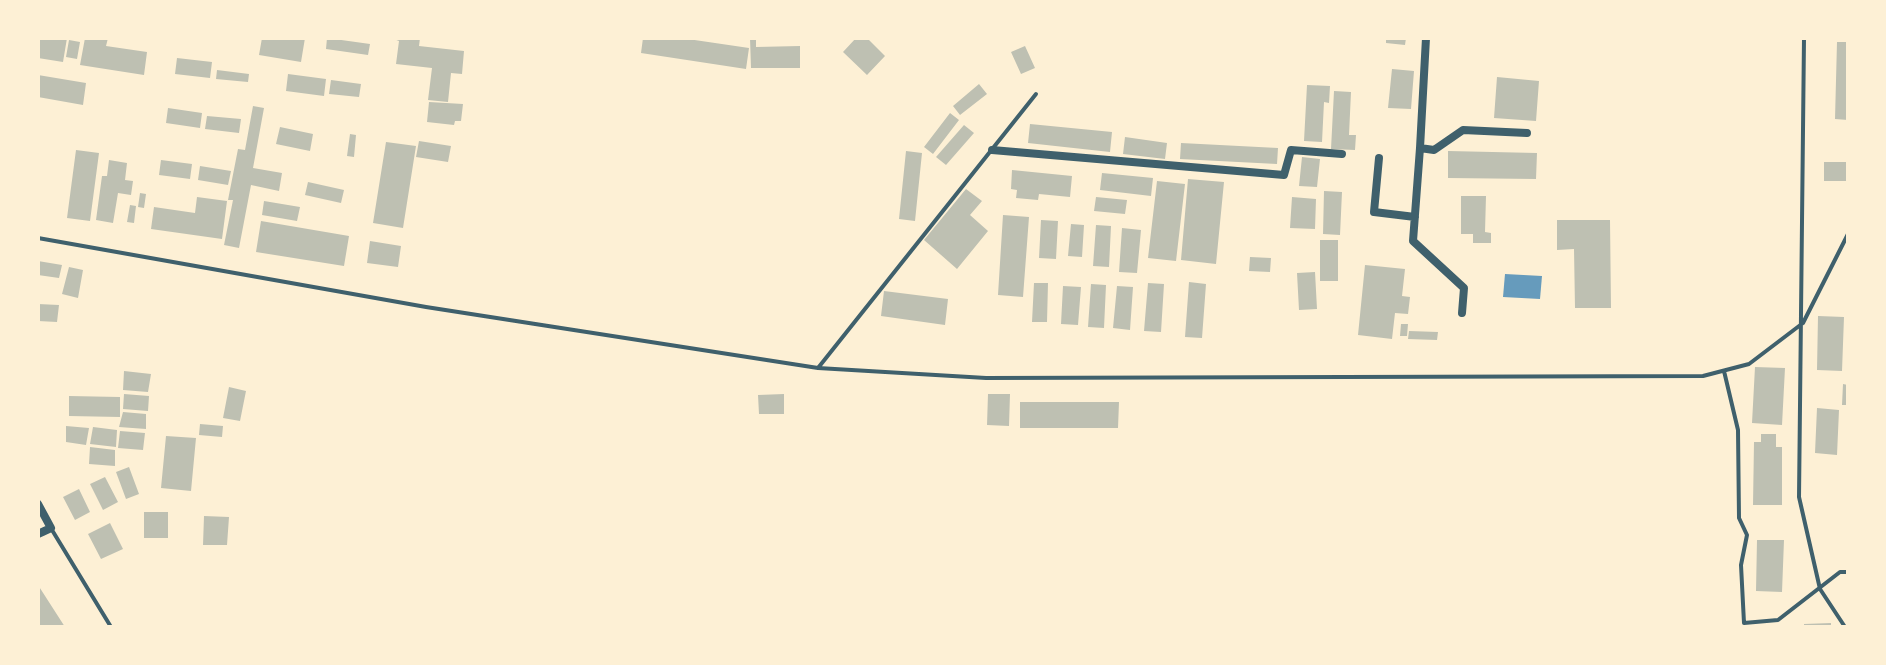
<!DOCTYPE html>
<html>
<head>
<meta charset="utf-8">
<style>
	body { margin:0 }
	#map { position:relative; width:1886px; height:665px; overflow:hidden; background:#fdf0d5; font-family:"DejaVu Sans",sans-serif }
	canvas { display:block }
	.frame { position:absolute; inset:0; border:40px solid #fdf0d5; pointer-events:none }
</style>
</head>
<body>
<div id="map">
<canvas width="1886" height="665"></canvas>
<div class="frame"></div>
</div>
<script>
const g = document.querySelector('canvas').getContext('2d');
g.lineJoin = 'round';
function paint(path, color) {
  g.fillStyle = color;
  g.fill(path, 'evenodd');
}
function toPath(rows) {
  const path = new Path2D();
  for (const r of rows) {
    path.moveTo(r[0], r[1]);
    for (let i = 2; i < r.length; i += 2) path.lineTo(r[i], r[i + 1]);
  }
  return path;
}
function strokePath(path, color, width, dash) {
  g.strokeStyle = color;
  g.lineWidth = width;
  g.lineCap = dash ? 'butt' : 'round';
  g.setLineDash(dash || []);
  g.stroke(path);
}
paint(toPath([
	[1505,274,1542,276,1540,299,1503,297]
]), '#669bbc');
paint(toPath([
	[38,38,67,38,63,62,38,58],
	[85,38,108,38,106,46,147,52,144,75,80,65],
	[262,38,305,38,301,62,259,55],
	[327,38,370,44,368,55,326,49],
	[391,38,420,38,419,46,464,51,462,74,451,73,448,102,428,100,432,68,396,64,399,41],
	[643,38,681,38,749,48,746,69,641,53],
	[750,38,756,38,756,47,800,46,800,68,751,68],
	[856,38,867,38,885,56,867,75,843,52],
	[1386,38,1406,38,1405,45,1386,43],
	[69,40,80,42,77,59,66,57],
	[1837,42,1848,42,1848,120,1835,119],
	[1025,46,1035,68,1021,74,1011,52],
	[177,58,212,62,210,78,175,74],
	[1392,69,1414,71,1411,109,1388,108],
	[217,70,249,74,248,82,216,79],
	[288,74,326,79,324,96,286,91],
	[38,75,86,83,83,105,38,97],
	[1497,77,1539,81,1536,121,1494,118],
	[331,80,361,84,359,97,329,94],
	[979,84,987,94,960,115,953,106],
	[1307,85,1330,86,1329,103,1324,102,1322,142,1304,141],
	[1334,91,1351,92,1349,135,1356,135,1355,150,1331,149],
	[429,102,463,104,461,121,455,121,454,125,427,122],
	[253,106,264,108,253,168,282,173,279,191,251,185,239,248,224,245,233,200,228,200,238,149,245,150],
	[168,108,202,113,200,128,166,123],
	[950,113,959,120,933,154,924,147],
	[207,116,241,119,239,133,205,129],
	[1030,124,1112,132,1110,152,1028,143],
	[964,125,974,133,946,165,936,157],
	[280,127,313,134,310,151,276,144],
	[350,134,356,135,354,157,347,156],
	[1125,137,1167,143,1165,159,1123,154],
	[419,141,451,146,448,162,416,157],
	[386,142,416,146,403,228,373,223],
	[1181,143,1278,148,1277,164,1180,159],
	[76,150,99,153,90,221,67,218],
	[906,151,922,153,915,221,899,219],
	[1448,151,1537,153,1536,179,1448,178],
	[1302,157,1320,159,1317,187,1299,186],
	[109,160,127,163,125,180,133,181,131,195,118,193,113,223,96,220,102,176,107,176],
	[161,160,192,164,190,179,159,175],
	[1824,162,1848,162,1848,181,1824,181],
	[200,166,231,171,228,185,198,180],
	[1012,170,1072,176,1070,197,1039,194,1038,200,1016,198,1017,190,1011,189],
	[1102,173,1153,178,1151,196,1100,190],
	[1188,179,1224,182,1216,264,1181,260],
	[1157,181,1185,184,1176,261,1148,258],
	[308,182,344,190,341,203,305,195],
	[966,189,982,201,970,215,988,231,957,269,924,240],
	[1324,191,1342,192,1340,235,1323,234],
	[140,193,146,194,144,208,138,207],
	[1461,196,1486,196,1485,232,1491,233,1491,243,1473,243,1473,234,1461,234],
	[197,197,227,201,222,239,151,229,154,207,195,213],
	[1096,197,1127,200,1125,214,1094,211],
	[1292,197,1316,199,1315,229,1290,228],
	[264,201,300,207,297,221,262,215],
	[130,205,136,206,134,223,127,222],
	[1003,215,1029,217,1023,297,998,295],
	[1041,220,1058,221,1056,259,1039,258],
	[1557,220,1610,220,1611,308,1575,308,1574,249,1557,250],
	[261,221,349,236,344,266,256,252],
	[1071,224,1084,225,1082,257,1068,256],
	[1096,225,1111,226,1109,267,1093,266],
	[1122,228,1141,230,1137,273,1119,272],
	[1320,240,1338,240,1338,281,1320,281],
	[370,241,401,246,398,267,367,263],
	[1250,257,1271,258,1270,272,1249,271],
	[38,261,62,265,59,278,38,275],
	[1365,265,1405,269,1402,296,1410,297,1408,314,1395,313,1392,339,1358,335],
	[69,267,83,270,78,298,62,294],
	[1315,272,1317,309,1299,310,1297,273],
	[1189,282,1206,284,1202,338,1185,337],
	[1034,283,1048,283,1047,322,1032,322],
	[1148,283,1164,284,1161,332,1144,331],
	[1091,284,1106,285,1104,328,1088,327],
	[1063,286,1081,287,1078,325,1061,324],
	[1117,286,1133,287,1130,330,1113,328],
	[884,291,948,299,945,325,881,316],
	[38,304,59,305,57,322,38,321],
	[1818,316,1844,317,1842,371,1817,370],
	[1401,324,1408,324,1407,336,1400,336],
	[1409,331,1438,332,1437,340,1408,339],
	[1755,367,1785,368,1782,425,1752,423],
	[124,371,151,374,148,392,123,390],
	[1843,384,1848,385,1848,405,1842,405],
	[229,387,246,391,240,421,223,418],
	[124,394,149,396,148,411,123,409],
	[784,394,784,414,759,414,758,395],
	[988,394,1010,394,1009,426,987,425],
	[69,396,120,397,120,417,69,416],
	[1020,402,1119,402,1118,428,1020,428],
	[1817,408,1839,410,1837,455,1815,453],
	[123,412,146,414,146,429,119,427],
	[200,424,223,426,222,437,199,435],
	[66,426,89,428,86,445,66,442],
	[93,427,117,430,116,447,90,444],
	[120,431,145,433,143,450,118,448],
	[1761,434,1776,434,1776,447,1782,447,1782,505,1753,505,1754,442,1761,442],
	[166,436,196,438,191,491,161,488],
	[90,447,115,450,115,466,89,464],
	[129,467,139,494,126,499,116,472],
	[105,477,118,502,103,510,90,484],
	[79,489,90,512,75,520,63,497],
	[144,512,168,512,168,538,144,538],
	[204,516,229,517,227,545,203,545],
	[110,523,123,549,101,559,88,534],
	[1757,540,1784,540,1782,592,1756,591],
	[38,585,65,627,38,627],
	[1831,623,1831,627,1804,627,1804,624]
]), '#bec0b2');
strokePath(toPath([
	[1804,38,1799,497,1820,589,1845,627],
	[38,238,426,307,818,368,986,378,1703,376,1749,364,1803,323,1848,234],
	[818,368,1036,94],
	[1724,371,1738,430,1739,518,1747,535,1741,565,1744,623],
	[52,530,111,627],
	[1744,623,1778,620,1840,572,1848,572]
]), '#3f606c', 4);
strokePath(toPath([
	[1426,38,1420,148,1434,150,1463,130,1527,133],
	[1420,148,1413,241,1464,288,1462,313],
	[992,150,1284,175,1291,150,1342,154],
	[1379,158,1374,212,1415,217],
	[38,504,51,528,38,534]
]), '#3f606c', 8);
</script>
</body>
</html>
